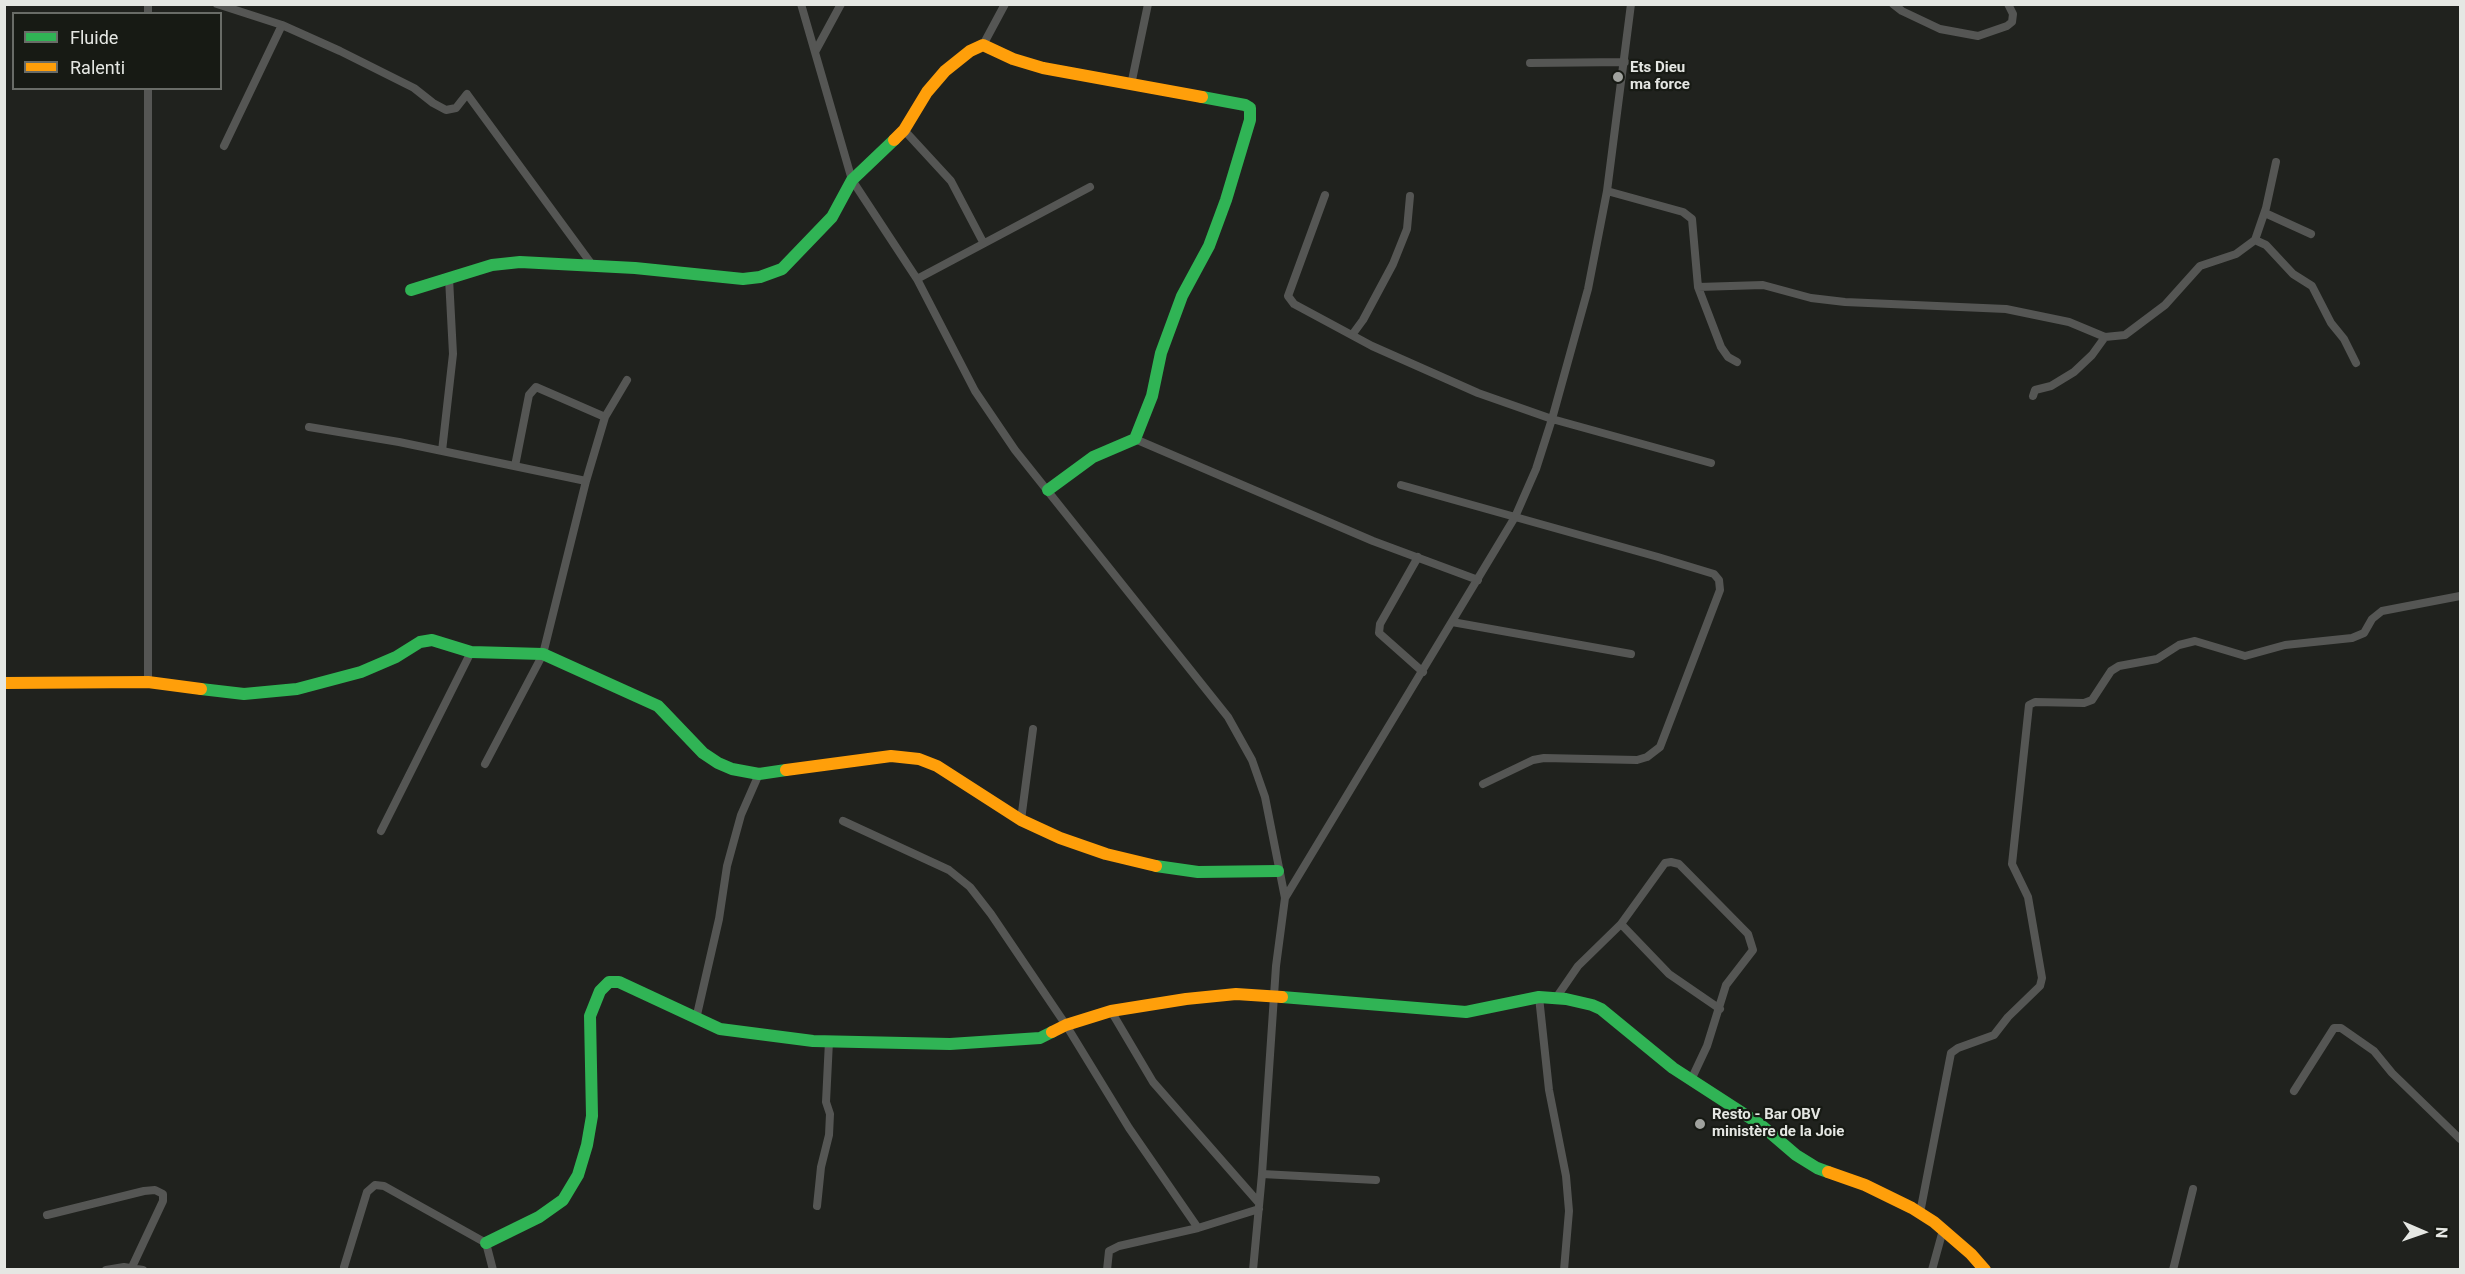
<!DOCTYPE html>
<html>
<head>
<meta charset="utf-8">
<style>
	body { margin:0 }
	#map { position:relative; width:2465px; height:1274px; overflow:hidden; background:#20221e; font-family:Roboto,sans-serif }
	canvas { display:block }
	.frame { position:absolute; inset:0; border:6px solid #e5e7e3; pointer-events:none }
	.legend { position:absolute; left:12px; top:12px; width:210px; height:78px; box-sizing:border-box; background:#171a14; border:2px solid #696c67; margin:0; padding:8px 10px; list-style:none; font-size:18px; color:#e5e7e3 }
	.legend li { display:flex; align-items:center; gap:12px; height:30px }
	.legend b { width:30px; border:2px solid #696c67 }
	.north { position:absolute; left:2393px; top:1202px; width:60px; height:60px; -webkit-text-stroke:4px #171a14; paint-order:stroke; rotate:92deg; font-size:16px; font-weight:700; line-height:24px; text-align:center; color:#e5e7e3 }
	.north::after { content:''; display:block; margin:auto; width:21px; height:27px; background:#e5e7e3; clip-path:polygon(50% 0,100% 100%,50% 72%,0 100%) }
</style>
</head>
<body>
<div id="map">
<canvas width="2465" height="1274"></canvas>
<div class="frame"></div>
<ul class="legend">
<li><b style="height:8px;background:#30b455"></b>Fluide</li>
<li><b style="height:8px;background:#ff9f0a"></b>Ralenti</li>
</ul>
<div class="north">N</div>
</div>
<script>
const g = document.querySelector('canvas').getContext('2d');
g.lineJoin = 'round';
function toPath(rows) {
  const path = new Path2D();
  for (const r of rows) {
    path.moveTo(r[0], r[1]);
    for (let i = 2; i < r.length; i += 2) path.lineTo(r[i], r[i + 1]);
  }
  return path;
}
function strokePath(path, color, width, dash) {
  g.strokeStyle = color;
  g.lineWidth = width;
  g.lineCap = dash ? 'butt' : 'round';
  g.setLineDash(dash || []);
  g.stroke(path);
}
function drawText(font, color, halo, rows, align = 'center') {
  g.font = font + ' Roboto,sans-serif';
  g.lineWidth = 4.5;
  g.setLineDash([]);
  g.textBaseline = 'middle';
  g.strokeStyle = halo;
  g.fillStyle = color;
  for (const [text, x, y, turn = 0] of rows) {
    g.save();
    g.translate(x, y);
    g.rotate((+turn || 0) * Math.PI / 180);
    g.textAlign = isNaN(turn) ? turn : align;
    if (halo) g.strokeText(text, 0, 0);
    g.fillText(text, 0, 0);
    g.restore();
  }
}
strokePath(toPath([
	[217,4,282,25,340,51,414,88,433,103,446,110,456,108,467,94,593,266],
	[801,4,852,180,917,279,975,391,1015,450,1228,717,1252,760,1265,797,1285,898,1276,966,1262,1174,1253,1270],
	[1893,4,1902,11,1940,29,1978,36,2007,26,2012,22,2013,14,2008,4],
	[148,14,148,4],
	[983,45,1005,4],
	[815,52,841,4],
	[1530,63,1625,62],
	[1131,85,1148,4],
	[148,88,148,682],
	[904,130,951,181,983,242],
	[224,146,282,25],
	[1607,191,1683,212,1692,219,1698,287,1721,347,1728,357,1737,362],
	[1325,195,1288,296,1294,304,1372,346,1478,393,1552,419,1711,463],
	[2265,213,2311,234],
	[2255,240,2266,245,2293,274,2312,286,2331,323,2344,339,2356,363],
	[917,279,1090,187],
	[1698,287,1763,285,1811,298,1845,302,2006,309,2069,322,2105,337,2125,335,2165,305,2200,266,2236,254,2255,240,2266,208,2276,162],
	[1352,335,1363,320,1393,264,1407,229,1410,196],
	[2033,396,2035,390,2051,386,2074,372,2092,355,2105,337],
	[309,427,399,442,586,481],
	[1135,439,1373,541,1478,580],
	[442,451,453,354,449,278],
	[515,466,529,395,536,387,605,417],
	[1401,485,1658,557,1714,574,1719,580,1720,590,1660,747,1647,757,1637,760,1544,758,1533,760,1483,784],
	[1418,557,1380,624,1379,633,1423,672],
	[1452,622,1631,654],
	[485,764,543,654,586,481,605,417,627,380],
	[1021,820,1033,729],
	[843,821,949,870,970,887,991,914,1066,1025,1129,1128,1198,1228],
	[381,831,471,652],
	[1285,898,1515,517,1536,469,1552,419,1588,289,1607,191,1631,4],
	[1621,924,1669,974,1720,1009],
	[1539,997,1549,1090,1566,1176,1569,1211,1564,1270],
	[1556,998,1578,966,1621,924,1665,863,1671,862,1679,864,1748,934,1753,950,1726,985,1707,1046,1691,1080],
	[1111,1011,1153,1082,1259,1203],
	[696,1019,719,919,727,866,741,815,759,774],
	[2294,1091,2334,1028,2341,1028,2374,1051,2392,1073,2460,1139],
	[1262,1174,1376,1180],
	[817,1206,821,1167,829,1135,830,1114,826,1102,829,1041],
	[1920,1213,1951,1053,1958,1048,1994,1035,2008,1017,2040,986,2042,978,2028,897,2012,864,2029,705,2035,702,2084,703,2092,700,2111,671,2119,666,2157,659,2179,645,2195,641,2245,656,2285,645,2352,638,2364,633,2372,619,2382,611,2460,596],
	[47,1215,144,1191,155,1190,163,1194,163,1201,132,1267],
	[344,1267,367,1192,375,1185,384,1186,486,1243,493,1270],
	[106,1270,124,1267,143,1270],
	[1107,1270,1109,1251,1119,1246,1198,1228,1259,1209],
	[1932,1270,1943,1230],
	[2173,1270,2193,1189]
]), '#555654', 8);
strokePath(toPath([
	[411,290,492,265,520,262,635,268,743,279,760,277,782,269,832,217,852,180,894,140],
	[1048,490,1093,457,1135,439,1152,396,1161,353,1182,296,1209,246,1226,200,1250,120,1250,108,1245,105,1202,97],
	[201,689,244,694,297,689,361,672,396,657,420,642,432,640,471,652,543,654,658,706,703,753,718,763,732,769,759,774,786,770],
	[1156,866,1198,872,1278,871],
	[1282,997,1466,1012,1539,997,1566,999,1592,1005,1601,1009,1673,1068,1761,1125,1796,1155,1817,1168,1828,1172],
	[486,1243,539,1217,563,1200,578,1175,587,1145,592,1116,590,1016,600,991,609,982,619,982,720,1029,813,1041,950,1044,1040,1038,1052,1032]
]), '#30b455', 12);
strokePath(toPath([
	[894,140,904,130,927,92,945,71,970,51,983,45,1013,59,1043,68,1202,97],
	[4,683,148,682,201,689],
	[786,770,891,756,919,759,937,766,1021,820,1060,838,1106,854,1156,866],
	[1052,1032,1066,1025,1111,1011,1186,999,1236,994,1282,997],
	[1828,1172,1865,1185,1912,1208,1934,1222,1971,1254,1985,1270]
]), '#ff9f0a', 12);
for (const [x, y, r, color] of [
	[1618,77,6,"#a0a29e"],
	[1700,1124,6,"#a0a29e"]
]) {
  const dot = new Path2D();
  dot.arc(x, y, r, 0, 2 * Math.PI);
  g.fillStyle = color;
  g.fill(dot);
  strokePath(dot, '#171a14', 2);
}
drawText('bold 15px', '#e5e7e3', '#171a14', [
	["Ets Dieu",1630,68],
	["ma force",1630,85],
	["Resto - Bar OBV",1712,1115],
	["ministère de la Joie",1712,1132]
], 'left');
</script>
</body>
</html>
